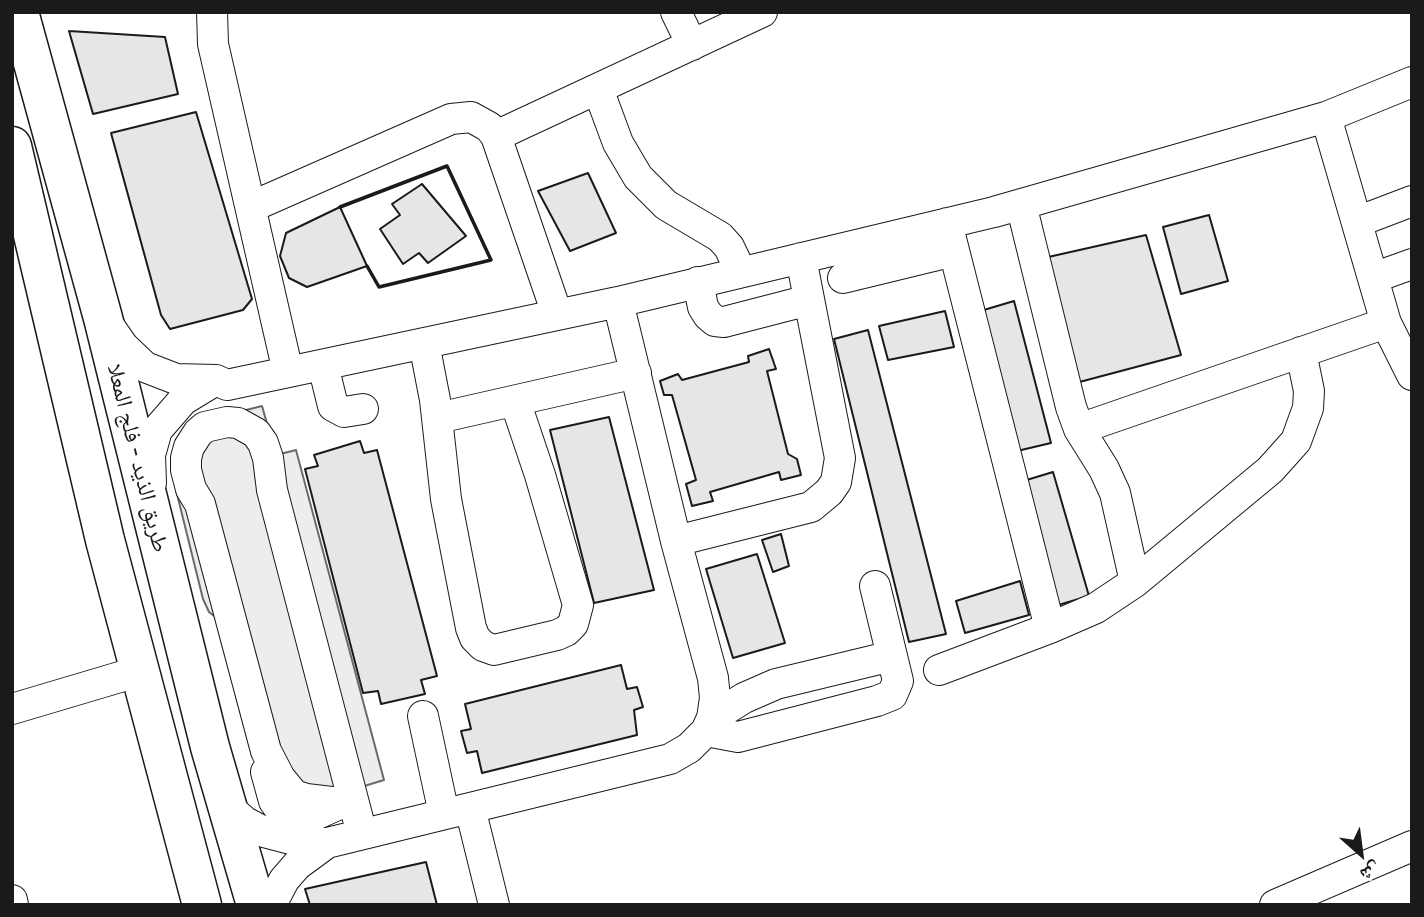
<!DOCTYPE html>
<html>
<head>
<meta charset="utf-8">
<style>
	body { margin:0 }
	#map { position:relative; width:1424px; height:917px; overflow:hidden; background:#fff; font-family:"Golos Text","Noto Naskh Arabic",sans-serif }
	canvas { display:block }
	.frame { position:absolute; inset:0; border:14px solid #1a1a1a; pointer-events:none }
	.north { position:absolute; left:1326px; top:819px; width:70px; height:70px; -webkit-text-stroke:5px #fff; paint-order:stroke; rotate:152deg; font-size:19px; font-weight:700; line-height:28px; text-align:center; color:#1a1a1a }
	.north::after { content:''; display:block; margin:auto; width:24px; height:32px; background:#1a1a1a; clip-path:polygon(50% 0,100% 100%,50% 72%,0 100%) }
</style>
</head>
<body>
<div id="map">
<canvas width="1424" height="917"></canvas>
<div class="frame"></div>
<div class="north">ش</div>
</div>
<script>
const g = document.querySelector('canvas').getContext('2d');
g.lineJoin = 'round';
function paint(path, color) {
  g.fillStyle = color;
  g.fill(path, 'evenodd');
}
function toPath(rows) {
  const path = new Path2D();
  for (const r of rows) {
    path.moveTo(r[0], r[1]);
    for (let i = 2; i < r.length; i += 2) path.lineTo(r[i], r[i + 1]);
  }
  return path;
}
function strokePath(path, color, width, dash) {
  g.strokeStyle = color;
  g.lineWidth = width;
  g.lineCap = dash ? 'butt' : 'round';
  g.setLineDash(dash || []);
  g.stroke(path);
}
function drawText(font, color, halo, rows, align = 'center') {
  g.font = font + ' "Golos Text","Noto Naskh Arabic",sans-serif';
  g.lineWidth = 5;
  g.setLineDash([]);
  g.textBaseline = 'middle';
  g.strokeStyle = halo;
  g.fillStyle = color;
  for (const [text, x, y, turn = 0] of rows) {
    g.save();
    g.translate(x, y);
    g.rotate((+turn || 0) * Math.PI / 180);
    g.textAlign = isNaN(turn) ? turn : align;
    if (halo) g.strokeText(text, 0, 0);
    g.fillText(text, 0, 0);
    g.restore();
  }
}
const parking = toPath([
	[262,406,276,455,296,450,384,780,361,787,299,825,218,619,209,612,203,599,176,490,177,485,222,416,262,406]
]);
paint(parking, '#ededed');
strokePath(parking, '#6a6a6a', 2);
const building = toPath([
	[69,31,165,37,178,94,93,114,69,31],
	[196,112,252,299,243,310,170,329,161,315,111,133,196,112],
	[588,173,616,233,570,251,538,191,588,173],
	[422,184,466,236,428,263,419,253,403,264,380,229,400,215,392,204,422,184],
	[340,207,367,266,307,287,289,278,280,256,286,233,340,207],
	[1209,215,1228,281,1181,294,1163,227,1209,215],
	[1146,235,1181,355,1072,384,1035,260,1146,235],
	[1014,301,1051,443,1017,451,977,312,1014,301],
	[945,311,954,347,888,360,879,326,945,311],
	[868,330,946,634,909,642,834,339,868,330],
	[769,349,776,369,767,371,788,454,797,459,801,475,781,480,779,472,710,492,713,501,692,506,686,484,696,480,672,395,664,395,660,381,678,374,682,380,749,362,748,356,769,349],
	[609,417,654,590,594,603,550,430,609,417],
	[360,441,364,453,377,450,437,676,421,680,425,694,381,704,378,691,363,693,305,469,318,466,314,455,360,441],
	[1053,472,1089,596,1055,606,1020,482,1053,472],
	[781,534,789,566,773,572,762,540,781,534],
	[757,554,785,643,733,658,706,569,757,554],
	[1020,581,1029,615,965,633,956,601,1020,581],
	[621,665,627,689,637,687,643,707,634,710,637,735,482,773,477,751,467,753,461,731,471,729,465,704,621,665],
	[426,862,437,905,310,905,305,889,426,862]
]);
paint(building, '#e6e6e6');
strokePath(building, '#1a1a1a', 2);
const minor = toPath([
	[212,12,213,44,288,372],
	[676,12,692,45],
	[598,89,618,143,638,177,666,205,720,237,729,247,741,272],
	[1326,117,1386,323,1412,375],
	[496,136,762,12],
	[1021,204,1071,407,1079,429,1104,469,1115,493,1135,582],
	[251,207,451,119,471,117,489,127,496,136,557,314],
	[1357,222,1412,201],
	[947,223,1050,628],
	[843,278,954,251],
	[1373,278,1412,264],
	[698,282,703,307,708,315,715,321,724,322,809,300],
	[107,323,123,346,145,367,176,379,216,380,227,385,618,302,994,212,1326,117,1412,82],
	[424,343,435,400,446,499,471,628,475,638,483,646,494,650,557,635,566,631,573,624,578,605,540,475,515,401],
	[323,365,333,406,344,412,363,409],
	[438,418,636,373],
	[1079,429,1386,323],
	[151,483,150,455,157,430,183,400,216,380],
	[676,541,811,507,829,492,836,482,840,458,801,258],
	[939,670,1050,628,1096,608,1135,582,1270,470,1296,441,1308,408,1309,391,1301,352],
	[12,709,140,671],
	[423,716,444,814],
	[712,718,744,698,776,684,892,656],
	[706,731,738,737,877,701,892,695,898,681,875,586],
	[266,772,274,801,284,815,291,818,306,819,337,805],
	[340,803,306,799,294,795,280,778,266,751,200,504,191,489,186,470,186,458,189,447,198,433,205,427,227,422,238,423,256,433,263,443,268,458,272,490,362,834],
	[229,808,245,822,264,832,306,843,327,843,670,759,689,748,706,731,712,718,715,698,713,678,676,541,618,302],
	[470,808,494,905],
	[12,900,13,905],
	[271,905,284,880,297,865,327,843],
	[1275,905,1412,846]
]);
const highway = toPath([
	[19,12,103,318,210,747,256,905],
	[12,146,105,540,202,905]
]);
strokePath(minor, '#1a1a1a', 32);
strokePath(highway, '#1a1a1a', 41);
strokePath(minor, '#fff', 30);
strokePath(highway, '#fff', 38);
strokePath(toPath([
	[340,207,447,166,491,260,379,287,367,266]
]), '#1a1a1a', 3.5);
drawText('23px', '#1a1a1a', '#fff', [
	["طريق الذيد - فلج المعلا",138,458,76]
]);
</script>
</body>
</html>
